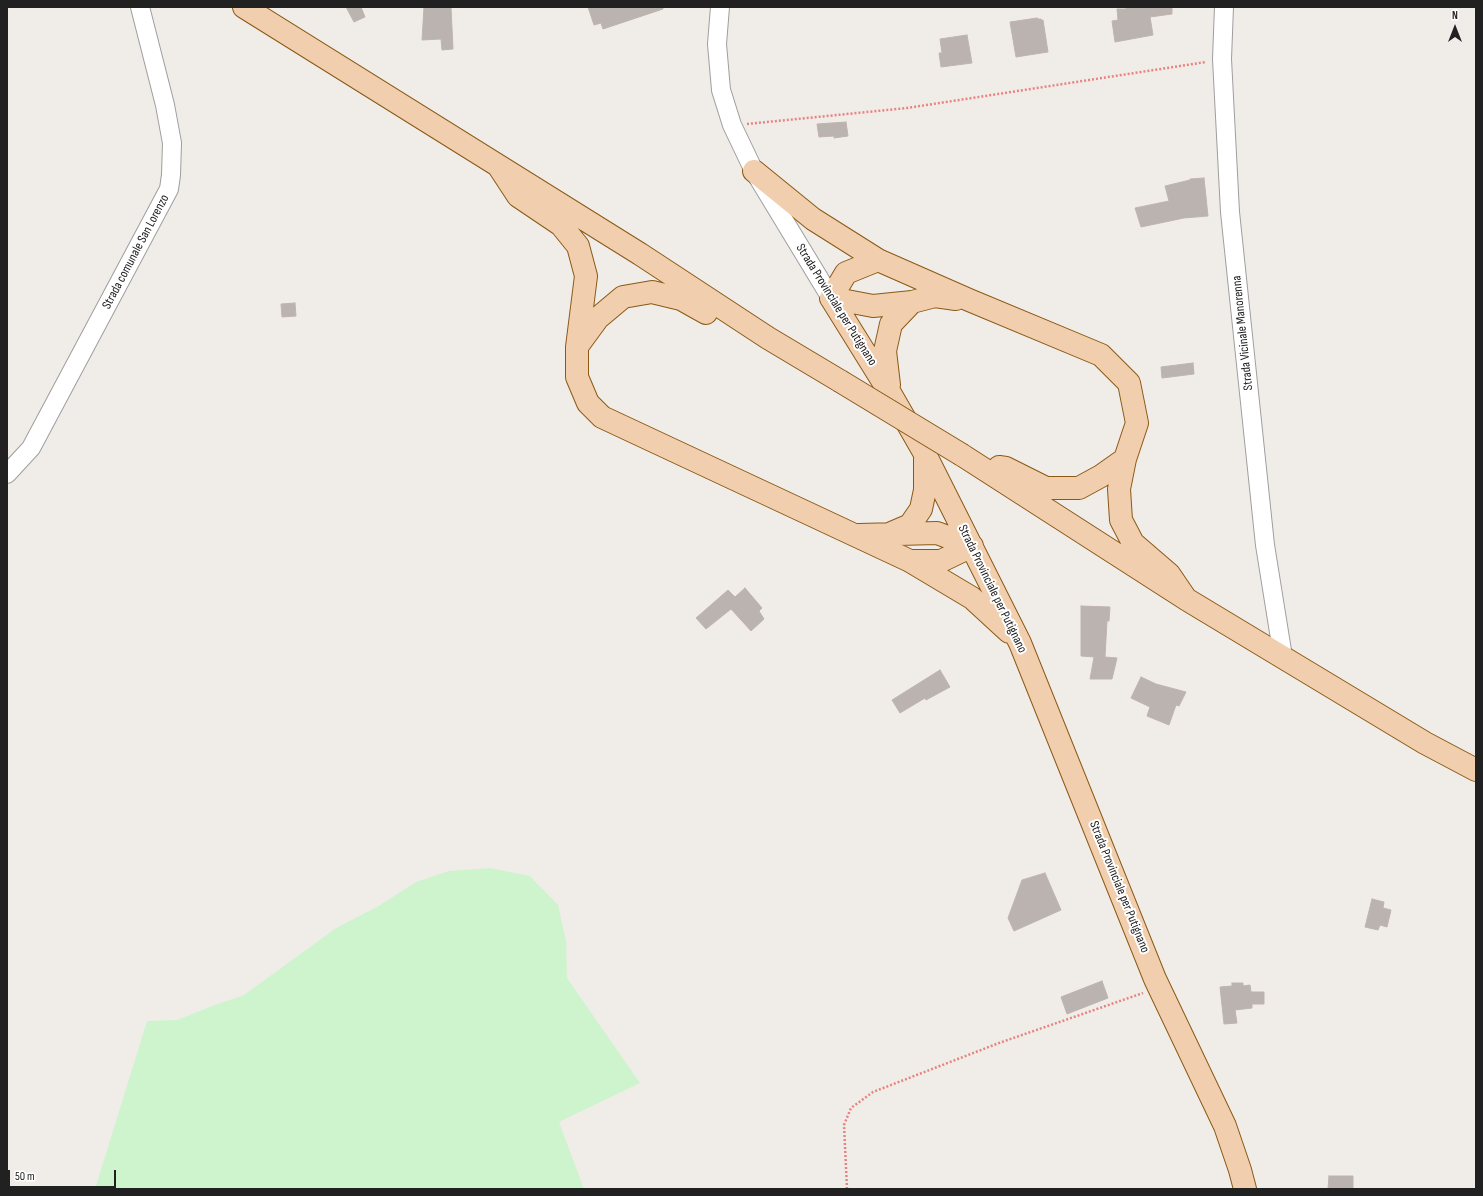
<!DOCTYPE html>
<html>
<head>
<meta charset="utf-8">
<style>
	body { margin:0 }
	#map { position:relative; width:1483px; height:1196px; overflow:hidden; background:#f0ede9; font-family:"Sofia Sans Condensed",sans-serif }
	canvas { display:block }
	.frame { position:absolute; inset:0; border:8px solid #212121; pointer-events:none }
	.north { position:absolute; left:1435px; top:8px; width:40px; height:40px; -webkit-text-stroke:3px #fff; paint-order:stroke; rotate:0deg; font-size:11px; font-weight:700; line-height:16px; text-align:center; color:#212121 }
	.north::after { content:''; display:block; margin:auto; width:14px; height:18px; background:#212121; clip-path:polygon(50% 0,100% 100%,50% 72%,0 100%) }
	.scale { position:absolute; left:8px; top:1170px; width:108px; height:18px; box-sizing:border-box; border:2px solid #212121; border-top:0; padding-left:5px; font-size:12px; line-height:14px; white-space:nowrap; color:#212121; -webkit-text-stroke:3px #fff; paint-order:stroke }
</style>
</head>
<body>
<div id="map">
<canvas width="1483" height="1196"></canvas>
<div class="frame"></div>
<div class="north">N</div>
<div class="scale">50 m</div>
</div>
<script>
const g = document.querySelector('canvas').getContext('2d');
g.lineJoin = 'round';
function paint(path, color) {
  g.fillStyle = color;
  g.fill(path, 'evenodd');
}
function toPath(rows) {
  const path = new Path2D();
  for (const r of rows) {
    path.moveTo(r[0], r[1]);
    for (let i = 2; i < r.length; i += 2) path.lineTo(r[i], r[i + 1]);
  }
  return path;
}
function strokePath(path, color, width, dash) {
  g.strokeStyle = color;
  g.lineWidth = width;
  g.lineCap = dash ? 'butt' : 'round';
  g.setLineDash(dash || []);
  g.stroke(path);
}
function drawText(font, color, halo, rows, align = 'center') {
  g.font = font + ' "Sofia Sans Condensed",sans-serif';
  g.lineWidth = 4;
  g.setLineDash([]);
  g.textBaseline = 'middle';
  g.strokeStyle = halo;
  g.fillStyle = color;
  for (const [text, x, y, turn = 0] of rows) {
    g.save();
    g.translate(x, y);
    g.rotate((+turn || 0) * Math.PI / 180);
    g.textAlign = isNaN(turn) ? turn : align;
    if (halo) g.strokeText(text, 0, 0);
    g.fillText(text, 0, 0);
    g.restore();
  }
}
paint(toPath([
	[490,868,530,876,558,905,566,941,567,978,640,1083,559,1122,584,1189,95,1189,147,1021,177,1020,212,1006,244,995,336,928,377,907,416,882,449,871]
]), '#cef4cd');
const building = toPath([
	[346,7,361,7,365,17,354,22,346,7],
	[424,7,451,7,453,49,442,50,441,39,422,40,424,7],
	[588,7,663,7,663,9,603,29,601,23,594,25,588,7],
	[1126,7,1172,7,1172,14,1150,17,1153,35,1115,42,1112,21,1118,20,1117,9,1126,9,1126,7],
	[1037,18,1038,19,1041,19,1041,20,1043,20,1048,52,1016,57,1010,22,1037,18],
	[967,35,972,63,941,67,939,53,942,53,940,39,967,35],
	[846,122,848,136,834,138,834,136,819,137,817,124,846,122],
	[1204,178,1208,216,1184,218,1141,227,1135,208,1169,201,1165,186,1190,180,1190,179,1204,178],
	[295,303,296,316,282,317,281,304,295,303],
	[1193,363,1194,374,1162,378,1161,367,1193,363],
	[745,588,762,608,759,611,764,619,751,631,731,609,706,629,696,618,728,590,735,597,745,588],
	[1081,606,1110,607,1109,621,1107,621,1105,657,1117,658,1112,679,1090,679,1094,657,1081,656,1081,606],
	[940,670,950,687,926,700,925,698,900,713,892,700,940,670],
	[1141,677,1156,684,1186,692,1179,706,1176,705,1169,725,1147,716,1150,707,1131,698,1141,677],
	[1045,873,1061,910,1014,931,1008,918,1022,880,1045,873],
	[1372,899,1384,902,1383,908,1391,910,1387,927,1380,925,1378,930,1365,927,1372,899],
	[1102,981,1108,998,1067,1014,1061,997,1102,981],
	[1232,983,1243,983,1243,986,1250,985,1251,992,1264,992,1264,1004,1252,1004,1252,1008,1235,1010,1237,1023,1224,1024,1220,987,1232,986,1232,983],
	[1329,1176,1353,1176,1353,1189,1328,1189,1329,1176]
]);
paint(building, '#bab3af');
strokePath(building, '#c0b4ad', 1);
const minor = toPath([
	[720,7,717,44,721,90,732,125,754,171,831,298],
	[1224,7,1222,59,1230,212,1265,545,1283,657],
	[7,474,31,448,169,189,171,175,172,143,165,105,140,7]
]);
const major = toPath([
	[244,7,640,254,768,338,840,381],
	[499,167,518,196,561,225,578,246,586,276,577,347,577,377,588,403,602,417,910,561,972,598,1009,632],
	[754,171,813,219,878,260,969,300,1101,355,1129,383,1137,423,1125,459,1119,489,1121,520,1133,543,1169,574,1186,599],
	[831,298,890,393,925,454,1020,643,1155,979,1225,1126,1240,1170,1245,1189],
	[831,298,873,306,912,302,935,296,956,299],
	[831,298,846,273,878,260],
	[579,344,598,318,623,297,652,292,681,299,706,313],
	[889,385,885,351,891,324,912,302],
	[962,455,1186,599,1425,743,1476,770],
	[999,467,1006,468,1046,488,1079,488,1101,476,1125,459],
	[889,534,910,525,921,509,925,490,925,459],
	[859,535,937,533,972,546],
	[910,561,941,561,972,546]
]);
strokePath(minor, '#9e9e9e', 20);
strokePath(major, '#8b5914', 24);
strokePath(toPath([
	[747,124,907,108,1206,62],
	[847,1189,844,1125,851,1108,873,1092,999,1043,1143,993]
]), '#e98382', 2.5, [2, 2]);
strokePath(minor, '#fff', 18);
strokePath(major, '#f1ceae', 22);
const majorBridge = toPath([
	[840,381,962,455]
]);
strokePath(majorBridge, '#8b5914', 24, []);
strokePath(majorBridge, '#f1ceae', 22);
drawText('13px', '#212121', '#fff', [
	["Strada comunale San Lorenzo",136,252,-62],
	["Strada Provinciale per Putignano",836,305,58],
	["Strada Vicinale Manorenna",1243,333,-96],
	["Strada Provinciale per Putignano",992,589,64],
	["Strada Provinciale per Putignano",1119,887,68]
]);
</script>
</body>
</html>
